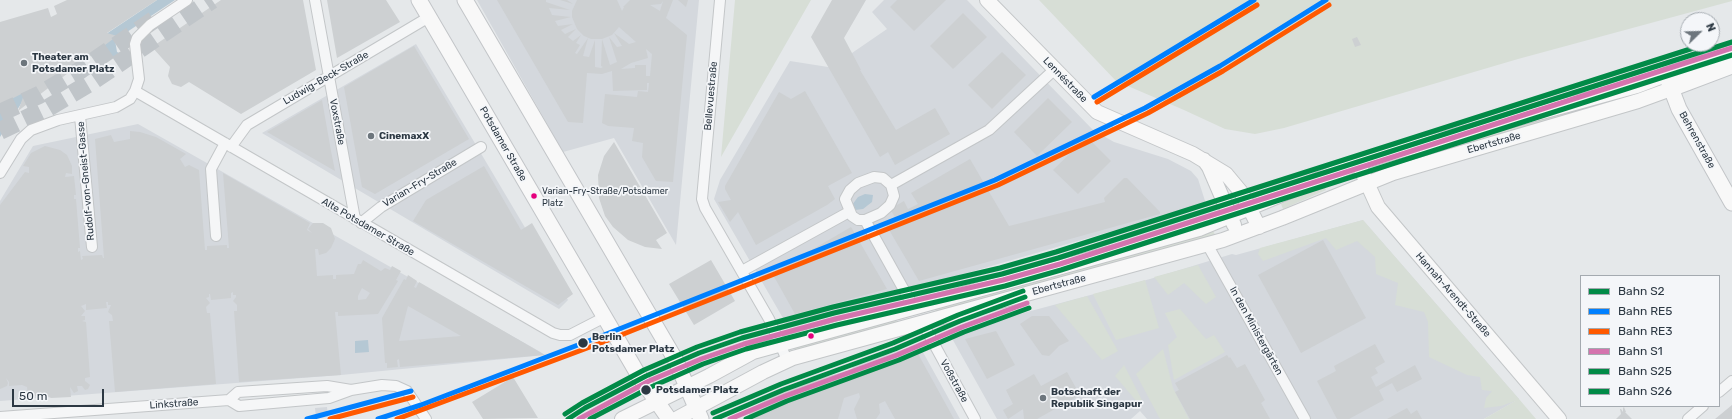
<!DOCTYPE html>
<html>
<head>
<meta charset="utf-8">
<style>
	body { margin:0 }
	#map { position:relative; width:1732px; height:419px; overflow:hidden; background:#e5e8ea; font-family:Rubik,sans-serif }
	canvas { display:block }
	.legend { position:absolute; left:1580px; top:275px; width:140px; height:132px; box-sizing:border-box; background:#f4f6f9; border:1px solid #a4aab0; margin:0; padding:5px 7px; list-style:none; font-size:12px; color:#2c3843 }
	.legend li { display:flex; align-items:center; gap:8px; height:20px }
	.legend b { width:20px; border:1px solid #a4aab0 }
	.north { position:absolute; left:1680px; top:12px; width:40px; height:40px; box-sizing:border-box; background:#f4f6f9; border:1px solid #a4aab0; border-radius:50%; rotate:67deg; font-size:11px; font-weight:700; line-height:16px; text-align:center; color:#2c3843 }
	.north::after { content:''; display:block; margin:auto; width:14px; height:18px; background:#6d767d; clip-path:polygon(50% 0,100% 100%,50% 72%,0 100%) }
	.scale { position:absolute; left:12px; top:389px; width:92px; height:18px; box-sizing:border-box; border:2px solid #2c3843; border-top:0; padding-left:5px; font-size:12px; line-height:14px; white-space:nowrap; color:#2c3843; -webkit-text-stroke:3px #f4f6f9; paint-order:stroke }
</style>
</head>
<body>
<div id="map">
<canvas width="1732" height="419"></canvas>
<ul class="legend">
<li><b style="height:5px;background:#018a47"></b>Bahn S2</li>
<li><b style="height:5px;background:#0080ff"></b>Bahn RE5</li>
<li><b style="height:5px;background:#ff5900"></b>Bahn RE3</li>
<li><b style="height:5px;background:#d474ae"></b>Bahn S1</li>
<li><b style="height:5px;background:#018a47"></b>Bahn S25</li>
<li><b style="height:5px;background:#018a47"></b>Bahn S26</li>
</ul>
<div class="north">N</div>
<div class="scale">50 m</div>
</div>
<script>
const g = document.querySelector('canvas').getContext('2d');
g.lineJoin = 'round';
function paint(path, color) {
  g.fillStyle = color;
  g.fill(path, 'evenodd');
}
function toPath(rows) {
  const path = new Path2D();
  for (const r of rows) {
    path.moveTo(r[0], r[1]);
    for (let i = 2; i < r.length; i += 2) path.lineTo(r[i], r[i + 1]);
  }
  return path;
}
function strokePath(path, color, width, dash) {
  g.strokeStyle = color;
  g.lineWidth = width;
  g.lineCap = dash ? 'butt' : 'round';
  g.setLineDash(dash || []);
  g.stroke(path);
}
function drawText(font, color, halo, rows, align = 'center') {
  g.font = font + ' Rubik,sans-serif';
  g.lineWidth = 3.5;
  g.setLineDash([]);
  g.textBaseline = 'middle';
  g.strokeStyle = halo;
  g.fillStyle = color;
  for (const [text, x, y, turn = 0] of rows) {
    g.save();
    g.translate(x, y);
    g.rotate((+turn || 0) * Math.PI / 180);
    g.textAlign = isNaN(turn) ? turn : align;
    if (halo) g.strokeText(text, 0, 0);
    g.fillText(text, 0, 0);
    g.restore();
  }
}
paint(toPath([
	[477,0,699,0,676,245,614,138,563,152],
	[884,0,967,0,1093,130,1114,142,1168,159,1191,171,1198,179,1206,204,787,325,714,199,720,180,790,61,828,67,852,53,887,29,872,12],
	[416,44,568,300,559,309,262,133],
	[138,124,537,350,545,355,341,375,0,401,0,201,33,146],
	[1363,220,1519,399,1484,419,1147,419,1140,411,1131,419,997,419,949,333,1150,279,1232,254,1236,255],
	[919,345,960,419,752,419,747,411,791,386,852,370,853,364],
	[327,407,328,417,316,418,315,408]
]), '#d4d8dd');
paint(toPath([
	[735,0,811,0,721,157],
	[1039,0,1732,0,1732,1,1518,59,1284,128,1255,134,1225,129,1184,110,1116,81],
	[1638,90,1639,95,1395,163,1394,158],
	[1324,185,1326,190,1283,209,1281,204],
	[1363,220,1519,399,1536,419,1484,419,1515,401,1501,406,1484,408,1486,398,1492,391,1482,390,1480,377,1467,375,1429,357,1428,322,1424,312,1395,305,1398,283,1376,274,1375,257,1357,241,1336,250,1326,238,1263,261,1258,254,1260,248],
	[1213,231,1216,236,936,312,935,309],
	[1198,265,1216,297,1206,304,1184,283,1168,295,1154,277],
	[1145,280,1159,328,1116,340,1093,294],
	[1087,296,1118,351,1102,360,1055,305],
	[1180,309,1206,339,1214,335,1225,352,1174,380,1168,345,1177,337,1165,313],
	[896,318,897,323,796,351,794,348],
	[1163,349,1173,388,1189,419,1160,419,1136,374],
	[1124,365,1142,400,1138,403,1115,376]
]), '#d7ded6');
paint(toPath([
	[157,0,175,0,115,40,117,52,129,57,131,65,92,47,31,88,0,137,0,105],
	[865,194,873,195,872,202,863,209,855,210,852,205,858,197],
	[368,340,369,352,355,353,355,341]
]), '#b5c8d4');
paint(toPath([
	[67,0,157,0,107,33,117,36,18,111,25,92,0,105,0,22,48,8,51,17,57,14,54,6],
	[221,0,303,0,316,70,241,114,189,82,181,87,172,84,168,76,170,67,152,47],
	[327,0,386,0,400,22,337,58],
	[497,0,546,0,546,2,570,10,549,8,552,15,571,17,555,21,558,26,573,24,561,30,565,34,576,29,568,37,573,41,581,35,576,43,580,45,575,53,577,54,588,38,583,56,589,57,588,60,595,40,595,67,601,68,603,67,601,66,602,39,610,65,617,62,609,37,617,47,622,46,614,33,629,44,636,42,619,27,612,35,602,39,591,39,584,36,577,29,572,17,572,11,577,0,617,0,622,11,624,7,623,7,630,0,673,0,666,18,687,35,673,182,656,181,642,157,643,143,632,141,634,128,608,126,602,123,605,94,637,97,638,91,648,92,649,83,647,83,647,90,613,91,612,71,602,74,587,73,583,123,568,122],
	[663,1,660,11,650,5,661,4],
	[646,49,652,54,650,76,646,76,646,65,635,65,635,68,621,69,631,63,648,58],
	[560,0,567,0,573,4],
	[678,0,688,0,686,7],
	[832,0,866,0,844,38,861,70,860,70,896,130,935,108,950,134,895,165,888,152,880,157,811,37],
	[897,0,946,0,914,31,890,7],
	[963,13,987,37,953,69,930,46],
	[1357,37,1361,45,1355,47,1352,39],
	[414,46,469,139,375,194,362,187,344,87],
	[1002,52,1026,75,992,109,968,85],
	[805,91,852,173,828,186,835,199,827,205,756,245,738,212,730,222,718,202,731,200,725,189,725,186,779,92,791,99],
	[1048,98,1072,122,1037,156,1014,132],
	[322,100,331,151,335,171,267,132],
	[130,131,140,132,156,137,186,154,180,159,185,167,189,165,199,170,205,250,207,250,207,246,227,245,227,248,229,248,223,173,310,223,307,230,312,233,308,229,313,223,323,223,331,228,335,239,331,248,326,253,319,255,318,249,315,249,317,276,333,275,333,279,336,279,336,275,354,274,358,264,361,264,363,260,381,271,385,268,390,270,392,266,401,271,396,280,398,281,378,314,338,316,338,312,335,312,341,375,239,382,234,311,237,311,237,305,233,301,236,297,236,295,233,295,233,292,231,293,231,298,211,300,210,294,209,294,209,297,206,298,210,303,206,307,207,313,210,313,216,384,115,392,109,321,113,321,112,315,108,312,111,305,108,305,108,302,106,302,107,308,86,310,86,304,81,306,85,311,81,316,85,316,85,320,82,321,86,322,90,377,85,378,85,381,90,385,88,389,85,390,82,386,77,386,78,391,74,393,70,387,71,397,51,398,45,395,28,397,27,387,22,385,9,386,9,382,6,378,8,383,7,386,0,389,0,205,25,172,29,173,29,167,23,166,31,153,45,146,60,150,67,155,72,166,72,174,66,173,65,177,74,176,76,195,74,195,74,199,76,199,80,248,78,248,78,252,80,251,81,260,83,259,82,256,102,255,103,258,104,258,95,139,111,135,114,142,130,139],
	[362,288,370,293,366,299,358,300,358,296],
	[1087,137,1111,161,1078,194,1053,170],
	[614,142,667,233,656,240,662,249,645,247,628,240,613,227,605,216,599,198,598,175,604,156],
	[970,159,1009,226,1105,202,1104,198,1124,178,1127,178,1160,212,1160,214,919,281,885,223,895,217,890,209,904,201,908,209,918,204,911,193],
	[484,166,521,230,532,223,573,294,558,305,413,221,426,200],
	[851,227,887,289,795,314,772,273],
	[1323,240,1366,318,1301,353,1258,275],
	[711,260,735,301,694,325,669,284],
	[408,275,417,281,414,287,416,288,419,282,545,355,400,367,399,359,397,360,398,367,387,368,387,363,385,363,382,318,404,279,406,280],
	[408,306,447,328,461,336,399,341],
	[1032,316,1049,316,1069,341,1059,346,1049,356,1042,355,1020,324],
	[996,331,1015,365,987,379,965,339],
	[1375,344,1385,362,1375,368,1378,373,1371,377,1376,387,1415,365,1422,379,1397,392,1392,383,1379,390,1384,400,1349,419,1337,419,1317,381,1336,371,1334,366],
	[917,352,954,419,895,419,885,401,879,404,880,413,876,419,857,419,854,409,860,397,859,393,844,398,838,419,752,419,747,411,791,386,852,370,851,372,855,370,855,369],
	[1227,355,1229,358,1230,357,1237,368,1245,364,1265,400,1261,403,1270,419,1190,419,1175,392,1179,390,1175,383],
	[1067,372,1080,395,1037,419,1024,419,1023,409,1008,419,1003,410,1013,404,1006,390,1034,374,1041,386],
	[513,377,538,418,483,419,472,402],
	[1732,405,1732,419,1715,419],
	[1624,407,1626,412,1625,412,1632,419,1616,419,1621,414,1620,409,1621,409,1623,412,1623,408],
	[1407,408,1411,414,1417,410,1422,419,1387,419]
]), '#cdd0d2');
strokePath(toPath([
	[0,113,39,95,79,71,155,19],
	[0,131,46,109,90,83,212,0]
]), '#c0c5c9', 18, [18, 9]);
const street = toPath([
	[315,0,355,219],
	[720,0,702,199,705,208,769,319,787,360],
	[135,91,553,333,560,335,570,335,605,317],
	[80,116,92,247],
	[231,147,247,125,429,17],
	[0,173,21,139,31,130,58,120,116,107,130,99,135,91,139,79,135,44,137,38,150,25,187,0],
	[874,177,883,178,891,185,894,196,890,205,881,213,865,220,858,220,852,216,845,199,850,190,858,183,874,177],
	[891,185,989,130,1055,69],
	[865,220,914,308],
	[361,223,381,207,481,147],
	[216,236,211,169,225,143],
	[1207,244,1305,419],
	[742,271,849,212],
	[922,322,975,419],
	[1719,392,1732,381],
	[229,400,238,392,327,386,351,390],
	[0,417,229,400,239,406,329,398,351,390,382,385,396,386,407,391,426,419],
	[1688,419,1703,406]
]);
const secondary = toPath([
	[987,0,1097,112,1193,154,1226,174,1241,192,1259,227],
	[1204,160,1209,167,1234,225],
	[1358,163,1378,207,1559,419],
	[622,419,709,376,753,352,1199,229,1358,163,1395,152,1637,86,1666,75],
	[676,419,763,372,793,358,1223,240,1282,218,1393,173,1638,101,1671,89]
]);
const primary = toPath([
	[419,0,639,376,669,419],
	[465,0,675,359,701,419],
	[1732,53,1666,75,1679,109,1732,203],
	[1671,89,1732,66]
]);
strokePath(street, '#c3c6c8', 12);
strokePath(secondary, '#c3c6c8', 16);
strokePath(primary, '#c2c5c8', 17);
strokePath(street, '#f5f6f7', 10);
strokePath(secondary, '#f8f8f8', 14);
strokePath(primary, '#f8f8f8', 15);
strokePath(toPath([
	[568,419,585,408,646,376,699,353,742,338,834,313,1002,274,1058,258,1732,42],
	[715,419,783,390,895,349,960,321,1025,297]
]), '#018a47', 5);
strokePath(toPath([
	[1094,97,1254,0],
	[307,419,411,391],
	[378,419,421,405,604,335,995,180,1145,108,1220,66,1326,0]
]), '#0080ff', 5);
strokePath(toPath([
	[1097,102,1257,5],
	[330,419,413,397],
	[397,419,606,341,998,185,1148,113,1223,71,1329,5]
]), '#ff5900', 5);
strokePath(toPath([
	[579,419,649,381,701,359,744,344,835,319,1003,280,1060,264,1732,48],
	[730,419,785,396,897,355,962,327,1027,303]
]), '#d474ae', 5);
strokePath(toPath([
	[713,413,781,384,893,343,958,315,1023,291],
	[565,414,582,403,644,370,697,347,740,332,833,307,1000,268,1056,252,1706,44]
]), '#018a47', 5);
strokePath(toPath([
	[590,419,651,387,703,364,746,349,837,325,1005,286,1061,270,1732,55],
	[746,419,787,401,899,360,964,332,1029,308]
]), '#018a47', 5);
for (const [x, y, r, color] of [
	[24,63,4,"#6d767d"],
	[371,136,4,"#6d767d"],
	[534,196,3.5,"#e5007d"],
	[811,336,3.5,"#e5007d"],
	[583,343,5.5,"#2c3843"],
	[646,390,5.5,"#2c3843"],
	[1043,398,4,"#6d767d"]
]) {
  const dot = new Path2D();
  dot.arc(x, y, r, 0, 2 * Math.PI);
  g.fillStyle = color;
  g.fill(dot);
  strokePath(dot, '#f4f6f9', 1.5);
}
drawText('9px', '#2c3843', '#f4f6f9', [
	["Varian-Fry-Straße/Potsdamer",542,191],
	["Platz",542,203]
], 'left');
drawText('bold 10px', '#2c3843', '#f4f6f9', [
	["Theater am",32,57],
	["Potsdamer Platz",32,69],
	["CinemaxX",379,136],
	["Botschaft der",1051,392],
	["Republik Singapur",1051,404]
], 'left');
drawText('10px', '#2c3843', '#f4f6f9', [
	["Ludwig-Beck-Straße",326,78,-30],
	["Lennéstraße",1065,80,46],
	["Bellevuestraße",711,96,-85],
	["Voxstraße",337,122,79],
	["Behrenstraße",1697,140,61],
	["Ebertstraße",1494,143,-16],
	["Potsdamer Straße",503,144,60],
	["Rudolf-von-Gneist-Gasse",86,181,-95],
	["Varian-Fry-Straße",420,183,-31],
	["Alte Potsdamer Straße",368,227,30],
	["Ebertstraße",1059,285,-15],
	["Hannah-Arendt-Straße",1453,295,49],
	["In den Ministergärten",1256,331,61],
	["Voßstraße",954,381,61],
	["Linkstraße",174,404,-4]
]);
drawText('bold 10px', '#2c3843', '#f4f6f9', [
	["Berlin",592,337],
	["Potsdamer Platz",592,349],
	["Potsdamer Platz",656,390]
], 'left');
</script>
</body>
</html>
